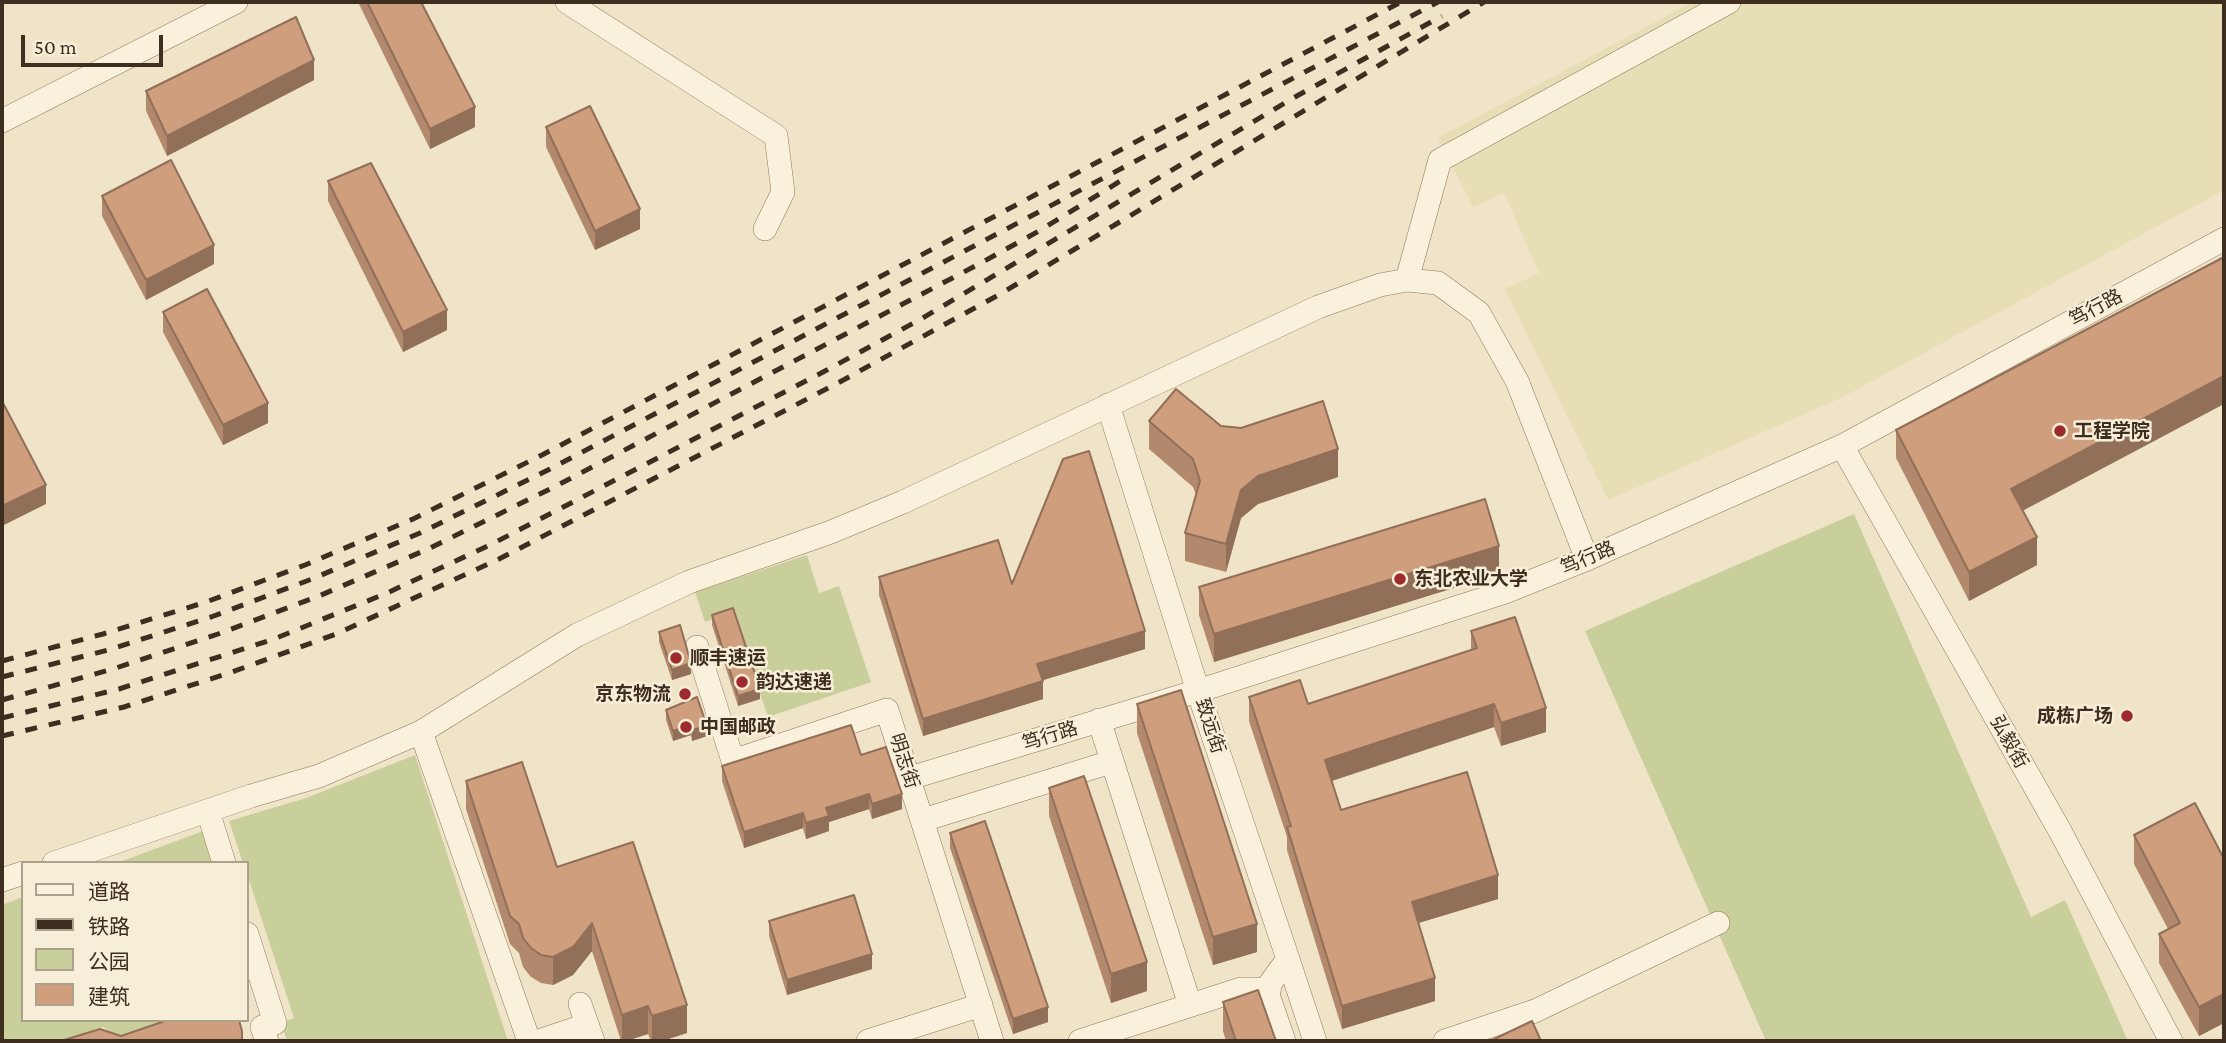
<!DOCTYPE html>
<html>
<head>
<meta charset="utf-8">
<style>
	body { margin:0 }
	#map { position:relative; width:2226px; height:1043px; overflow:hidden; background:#f0e4c8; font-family:"Crimson Pro","Noto Sans SC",serif }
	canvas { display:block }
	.frame { position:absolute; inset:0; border:4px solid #3d2e20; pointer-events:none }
	.legend { position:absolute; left:21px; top:861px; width:228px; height:161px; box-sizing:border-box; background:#f7eed8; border:2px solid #ada18e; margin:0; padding:9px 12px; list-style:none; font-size:21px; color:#3d2e20 }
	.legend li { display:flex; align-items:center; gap:14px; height:35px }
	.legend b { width:35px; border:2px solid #ada18e }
	.scale { position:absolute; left:21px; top:35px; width:142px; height:32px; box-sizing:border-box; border:4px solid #3d2e20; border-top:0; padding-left:9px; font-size:21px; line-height:24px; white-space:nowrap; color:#3d2e20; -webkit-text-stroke:5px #f7eed8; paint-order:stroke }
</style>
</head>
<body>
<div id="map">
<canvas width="2226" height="1043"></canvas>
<div class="frame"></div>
<ul class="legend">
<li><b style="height:9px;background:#faf1dc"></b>道路</li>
<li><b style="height:9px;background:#3d2e20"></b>铁路</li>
<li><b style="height:19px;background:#c9cf9b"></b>公园</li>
<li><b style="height:19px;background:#cf9f7d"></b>建筑</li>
</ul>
<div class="scale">50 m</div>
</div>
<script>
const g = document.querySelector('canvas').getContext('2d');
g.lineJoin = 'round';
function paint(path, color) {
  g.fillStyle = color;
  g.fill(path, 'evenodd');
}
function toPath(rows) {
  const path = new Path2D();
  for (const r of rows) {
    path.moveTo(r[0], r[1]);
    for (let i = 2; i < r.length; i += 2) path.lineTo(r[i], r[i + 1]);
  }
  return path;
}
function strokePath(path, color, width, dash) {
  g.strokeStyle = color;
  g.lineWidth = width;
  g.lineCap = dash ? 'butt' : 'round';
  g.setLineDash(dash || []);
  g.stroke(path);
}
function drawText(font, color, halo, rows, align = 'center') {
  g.font = font + ' "Crimson Pro","Noto Sans SC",serif';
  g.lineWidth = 5;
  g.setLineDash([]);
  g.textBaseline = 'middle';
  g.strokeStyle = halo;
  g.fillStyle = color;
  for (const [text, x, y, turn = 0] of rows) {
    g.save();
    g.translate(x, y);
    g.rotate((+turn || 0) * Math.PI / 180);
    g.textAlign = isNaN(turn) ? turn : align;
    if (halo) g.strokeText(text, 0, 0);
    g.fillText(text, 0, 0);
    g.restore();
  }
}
paint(toPath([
	[1693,2,2224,2,2224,190,1841,398,1608,500,1505,289,1539,273,1504,193,1473,207,1438,138]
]), '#e6deb5');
paint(toPath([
	[1854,514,2031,917,2065,900,2128,1041,1766,1041,1585,631],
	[807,555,819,593,839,586,871,682,768,717,733,613,705,622,695,592],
	[415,755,508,1041,287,1041,281,1023,294,1018,247,874,247,863,243,863,229,821,306,798],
	[203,831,213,863,117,863],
	[23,897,23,1020,177,1020,122,1038,103,1027,64,1041,2,1041,2,905]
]), '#c9cf9b');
const minor = toPath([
	[567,2,776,136,783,192,765,229],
	[2,121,236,2],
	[1407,280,1440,160,1729,2],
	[1108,405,1198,691,1288,959,1271,982,1268,995,1284,1041],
	[1842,446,2060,831,2171,1041],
	[697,647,733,761,887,710,992,1041],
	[1099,720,1190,1005],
	[421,732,529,1041],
	[910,778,1198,691,1505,592,1587,559,1842,446,2224,239],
	[208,811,224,863],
	[923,820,1111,762],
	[54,863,251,796,319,776,421,732,577,635,689,582,831,532,903,502,1318,307,1380,285,1407,280,1438,283,1479,313,1517,381,1587,559],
	[2,880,23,873],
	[247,934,275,1023,262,1027,267,1041],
	[1288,959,1315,1041],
	[580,1004,593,1041],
	[539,1041,587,1025],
	[868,1041,981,1005],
	[1080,1041,1241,989,1258,989,1268,995],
	[1445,1041,1535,1011,1718,923]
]);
strokePath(minor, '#8d765c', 24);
strokePath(minor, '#faf1dc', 23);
strokePath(toPath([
	[2,661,103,634,206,602,305,565,413,519,542,455,1401,2],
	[2,677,108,650,211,617,312,579,420,533,550,469,1438,2],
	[2,700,113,669,218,634,319,596,428,549,558,485,979,264,1039,231,1122,180],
	[2,718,119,689,274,639,387,593,492,544,825,371,921,319,1295,97,1442,16],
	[2,736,124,707,232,672,336,634,499,559,836,384,1002,293,1484,2]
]), '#3d2e20', 5, [12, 12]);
paint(toPath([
	[358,2,421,2,475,127,430,149],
	[314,80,167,156,146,111,146,91],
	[546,127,640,229,595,250,546,147],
	[328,181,447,330,403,352,328,201],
	[102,196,214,264,146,300,102,216],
	[163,312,268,423,223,445,163,332],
	[1149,421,1221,426,1338,477,1258,504,1241,518,1226,572,1185,561,1185,533,1196,495,1193,487,1149,449],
	[1896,430,2037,565,1969,601,1896,458],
	[1499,574,1214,662,1199,615,1199,587],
	[879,577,1012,584,1145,649,1043,680,1043,699,923,736,879,595],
	[712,615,760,699,738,706,712,625],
	[1471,631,1546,732,1501,746,1494,727,1332,781,1341,810,1498,899,1418,923,1435,1001,1342,1029,1287,850,1287,837,1249,721,1249,697,1308,704,1471,650],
	[659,632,691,674,672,680,659,642],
	[1137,704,1257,952,1213,965,1137,733],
	[666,710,707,736,692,741,691,735,673,741,666,720],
	[861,755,902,809,872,819,869,809,829,822,829,831,806,839,803,828,744,848,722,781,722,766],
	[466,781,557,867,687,1033,662,1041,651,1041,648,1034,626,1041,621,1041,592,951,573,975,553,985,541,983,531,977,523,967,519,953,510,944,466,809],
	[1049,788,1147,991,1111,1003,1049,816],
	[950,833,1048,1022,1013,1034,950,848],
	[2134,835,2224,859,2224,1023,2199,1036,2159,963,2159,934,2168,929,2134,864],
	[769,921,872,969,787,995,769,936],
	[1223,1002,1276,1041,1226,1041,1223,1031]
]), '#b2896c');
paint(toPath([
	[314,60,314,80,167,156,167,136],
	[475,107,475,127,430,149,430,129],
	[640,209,640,229,595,250,595,231],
	[214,245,214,264,146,300,146,280],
	[447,310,447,330,403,352,403,332],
	[2224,376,2224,404,2011,517,2011,489],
	[268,403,268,423,223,445,223,425],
	[1338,449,1338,477,1258,504,1241,518,1226,572,1226,544,1241,490,1258,476],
	[46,485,46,504,2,526,2,506],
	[2037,537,2037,565,1969,601,1969,572],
	[1499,546,1499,574,1214,662,1214,634],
	[1145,631,1145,649,1037,682,1037,664],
	[691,663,691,674,672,680,672,670],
	[1043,681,1043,699,923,736,923,719],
	[760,689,760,699,738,706,738,696],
	[1494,704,1494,727,1325,783,1325,760],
	[1546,708,1546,732,1501,746,1501,723],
	[691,725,691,735,673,741,673,731],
	[707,726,707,736,692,741,692,730],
	[869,794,869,809,829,822,829,831,806,839,806,823,826,808],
	[902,794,902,809,872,819,872,804],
	[803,813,803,828,744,848,744,832],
	[1498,875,1498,899,1412,925,1412,902],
	[592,923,592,951,573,975,553,985,553,957],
	[1257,924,1257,952,1213,965,1213,937],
	[872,954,872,969,787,995,787,980],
	[1147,962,1147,991,1111,1003,1111,974],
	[1435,978,1435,1001,1342,1029,1342,1006],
	[2224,994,2224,1023,2199,1036,2199,1007],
	[687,1005,687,1033,662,1041,652,1041,652,1016],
	[648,1006,648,1034,626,1041,622,1041,622,1015],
	[1048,1007,1048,1022,1013,1034,1013,1019]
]), '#916f58');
const building = toPath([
	[367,2,421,2,475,107,430,129,367,2],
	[296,17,314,60,167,136,146,91,296,17],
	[590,106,640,209,595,231,546,127,590,106],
	[171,160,214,245,146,280,102,196,171,160],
	[371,163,447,310,403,332,328,181,371,163],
	[2224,257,2224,376,2011,489,2037,537,1969,572,1896,430,2224,257],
	[207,289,268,403,223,425,163,312,207,289],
	[1176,389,1221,426,1241,428,1323,401,1338,449,1258,476,1241,490,1226,544,1185,533,1200,481,1193,459,1149,421,1176,389],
	[2,401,46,485,2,506,2,401],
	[1089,451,1145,631,1037,664,1043,681,923,719,879,577,998,540,1012,584,1063,459,1089,451],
	[1485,499,1499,546,1214,634,1199,587,1485,499],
	[733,608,760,689,738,696,712,615,733,608],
	[1515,617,1546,708,1501,723,1494,704,1325,760,1341,810,1467,772,1498,875,1412,902,1435,978,1342,1006,1287,827,1291,826,1249,697,1300,680,1308,704,1477,648,1471,631,1515,617],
	[680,625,691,663,672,670,659,632,680,625],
	[1181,690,1257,924,1213,937,1137,704,1181,690],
	[697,697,707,726,692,730,691,725,673,731,666,710,697,697],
	[851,725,861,755,886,747,902,794,872,804,869,794,826,808,829,816,806,823,803,813,744,832,722,766,851,725],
	[522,762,557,867,633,842,687,1005,652,1016,648,1006,622,1015,592,923,573,947,553,957,541,955,531,948,523,938,519,924,510,916,466,781,522,762],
	[1084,776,1147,962,1111,974,1049,788,1084,776],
	[2195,803,2224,859,2224,994,2199,1007,2159,934,2180,923,2134,835,2195,803],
	[985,821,1048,1007,1013,1019,950,833,985,821],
	[854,895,872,954,787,980,769,921,854,895],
	[1258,990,1276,1041,1236,1041,1223,1002,1258,990],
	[168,1020,239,1020,242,1031,242,1041,61,1041,100,1029,121,1036,168,1020],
	[1532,1021,1541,1041,1490,1041,1532,1021]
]);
paint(building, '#cf9f7d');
strokePath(building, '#916f58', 2);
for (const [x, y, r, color] of [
	[2060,431,7,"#9e2a2b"],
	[1400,579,7,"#9e2a2b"],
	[676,658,7,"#9e2a2b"],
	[742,682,7,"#9e2a2b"],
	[685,694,7,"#9e2a2b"],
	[2127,716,7,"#9e2a2b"],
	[686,727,7,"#9e2a2b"]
]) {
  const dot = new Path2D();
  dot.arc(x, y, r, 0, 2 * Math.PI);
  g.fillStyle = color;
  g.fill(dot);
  strokePath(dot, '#f7eed8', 2.5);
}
drawText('19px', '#3d2e20', '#f7eed8', [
	["笃行路",2096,308,-28],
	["笃行路",1588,558,-23],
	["致远街",1210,726,72],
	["笃行路",1050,736,-17],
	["弘毅街",2009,742,61],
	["明志街",904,761,72]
]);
drawText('bold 19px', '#3d2e20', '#f7eed8', [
	["工程学院",2074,431],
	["东北农业大学",1414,579],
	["顺丰速运",690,658],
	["韵达速递",756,682],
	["京东物流",671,694,"right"],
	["成栋广场",2113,716,"right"],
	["中国邮政",700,727]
], 'left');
</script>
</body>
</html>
